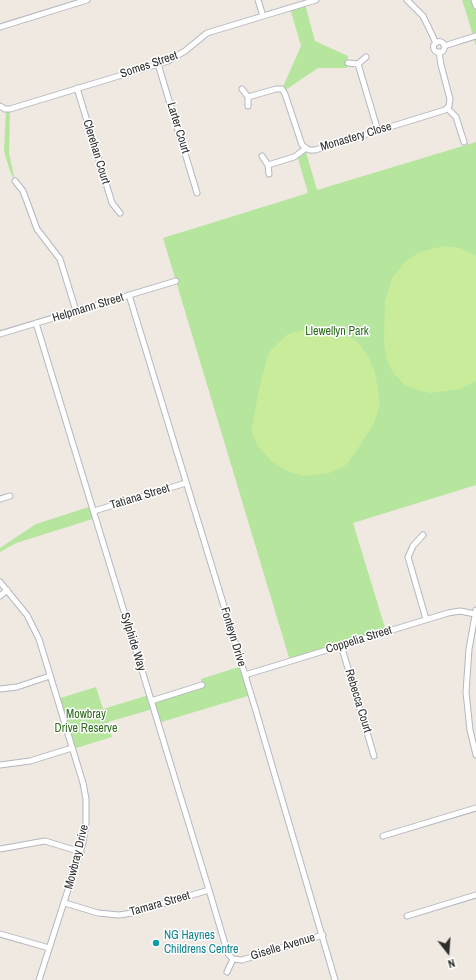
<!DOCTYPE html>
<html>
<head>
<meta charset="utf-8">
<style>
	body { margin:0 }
	#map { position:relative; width:476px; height:980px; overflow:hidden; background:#efe9e1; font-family:"Archivo Narrow",sans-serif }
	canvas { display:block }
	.north { position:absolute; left:428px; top:932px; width:40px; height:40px; -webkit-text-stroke:3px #fff; paint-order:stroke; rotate:163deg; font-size:11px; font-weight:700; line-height:16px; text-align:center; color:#2e2e2e }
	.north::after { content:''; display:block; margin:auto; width:14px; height:18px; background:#2e2e2e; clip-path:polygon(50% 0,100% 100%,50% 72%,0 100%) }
</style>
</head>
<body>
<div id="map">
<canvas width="476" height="980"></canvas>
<div class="north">N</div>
</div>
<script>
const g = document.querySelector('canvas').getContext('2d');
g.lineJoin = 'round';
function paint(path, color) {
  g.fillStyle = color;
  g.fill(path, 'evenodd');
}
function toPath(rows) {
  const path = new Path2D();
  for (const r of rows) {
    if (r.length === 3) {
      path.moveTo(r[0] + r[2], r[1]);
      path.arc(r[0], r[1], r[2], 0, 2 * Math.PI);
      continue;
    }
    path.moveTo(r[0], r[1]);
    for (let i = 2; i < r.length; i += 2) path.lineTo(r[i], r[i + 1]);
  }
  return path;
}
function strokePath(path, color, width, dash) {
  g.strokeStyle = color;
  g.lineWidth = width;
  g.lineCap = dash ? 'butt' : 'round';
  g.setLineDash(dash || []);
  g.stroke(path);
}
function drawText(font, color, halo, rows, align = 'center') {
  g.font = font + ' "Archivo Narrow",sans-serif';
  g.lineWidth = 3;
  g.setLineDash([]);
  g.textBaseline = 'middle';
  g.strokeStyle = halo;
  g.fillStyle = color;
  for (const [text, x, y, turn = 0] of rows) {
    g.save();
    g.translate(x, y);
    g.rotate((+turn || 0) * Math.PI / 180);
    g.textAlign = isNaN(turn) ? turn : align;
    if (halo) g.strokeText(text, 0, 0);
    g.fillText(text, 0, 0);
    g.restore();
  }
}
paint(toPath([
	[462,0,476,0,476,46,466,12],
	[305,4,315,41,348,56,347,68,318,68,284,91,282,89,301,46,290,8],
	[6,109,10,109,9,153,15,181,10,171,4,151],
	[476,142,476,485,353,523,386,631,290,661,163,238,308,193,297,155,305,149,317,190],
	[92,506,96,518,16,543,0,552,0,548,36,524],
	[242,666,251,695,158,723,153,709,108,722,112,737,73,749,57,699,96,687,103,709,149,695,151,700,202,685,201,679]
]), '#b6e59e');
paint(toPath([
	[444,246,460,248,476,256,476,381,460,389,431,393,417,390,404,384,394,374,387,361,384,343,385,301,392,278,406,261,420,252],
	[313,328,338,331,358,342,369,358,375,372,380,403,374,424,349,462,343,467,329,473,305,476,289,472,271,461,258,446,252,433,252,428,259,389,268,355,272,349,288,334]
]), '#c9ec9a');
const street = toPath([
	[258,0,263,16],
	[407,0,423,16,436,43],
	[474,0,476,6],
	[0,27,87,0],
	[439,47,5.5],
	[444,46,476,36],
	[348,63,358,64,366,57],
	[158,64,197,193],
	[358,64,378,131],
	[77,88,112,203,120,213],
	[242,89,248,97,248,106],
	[248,97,276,89,282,89,285,94,302,145,309,150,315,150,445,110,449,106,450,99,441,65,439,52],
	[0,106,5,109,10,109,168,61,185,51,207,33,316,0],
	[447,108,456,117,464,142],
	[262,156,268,165,269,174],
	[268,165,294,157,305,149],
	[15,181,23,191,37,229,60,259,76,311],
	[129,295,256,711,335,980],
	[36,323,209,890,228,954,233,959],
	[0,334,176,281],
	[0,499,10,496],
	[94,511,186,483],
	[423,535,413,546,408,557,426,619],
	[0,582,27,615,39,639,83,783,86,799,86,823,83,843,39,980],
	[0,596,7,590],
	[476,610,469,649,466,692,470,730,476,755],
	[341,645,374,756],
	[245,675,448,613,460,611,475,614],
	[0,689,17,687,50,676],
	[151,701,202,685],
	[0,765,30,761,72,748],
	[383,836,476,808],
	[0,849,45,841,81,852],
	[65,903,98,913,119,915,132,913,209,890],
	[407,916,476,895],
	[0,934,49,948],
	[227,972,233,959,242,960,323,935]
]);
strokePath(street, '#b4b7c1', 7);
strokePath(street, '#fff', 5);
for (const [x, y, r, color] of [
	[156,943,4,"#0f9aa8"]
]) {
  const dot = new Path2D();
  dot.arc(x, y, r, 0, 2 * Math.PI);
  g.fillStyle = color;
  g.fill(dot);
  strokePath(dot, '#fff', 1.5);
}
drawText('12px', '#2e2e2e', '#fff', [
	["Somes Street",149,65,-19],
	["Larter Court",178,128,73],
	["Monastery Close",356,137,-17],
	["Clerehan Court",96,152,73],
	["Helpmann Street",88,308,-17],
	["Tatiana Street",140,497,-17],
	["Fonteyn Drive",233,637,73],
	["Coppelia Street",359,640,-17],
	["Sylphide Way",133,642,73],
	["Rebecca Court",358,701,73],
	["Mowbray Drive",77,857,-76],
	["Tamara Street",160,904,-16],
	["Giselle Avenue",283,947,-17]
]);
drawText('12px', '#2c6e1b', '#fff', [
	["Llewellyn Park",337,332],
	["Mowbray",86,715],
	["Drive Reserve",86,729]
]);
drawText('12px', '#0d838f', '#fff', [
	["NG Haynes",164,936],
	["Childrens Centre",164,950]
], 'left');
</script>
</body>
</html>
